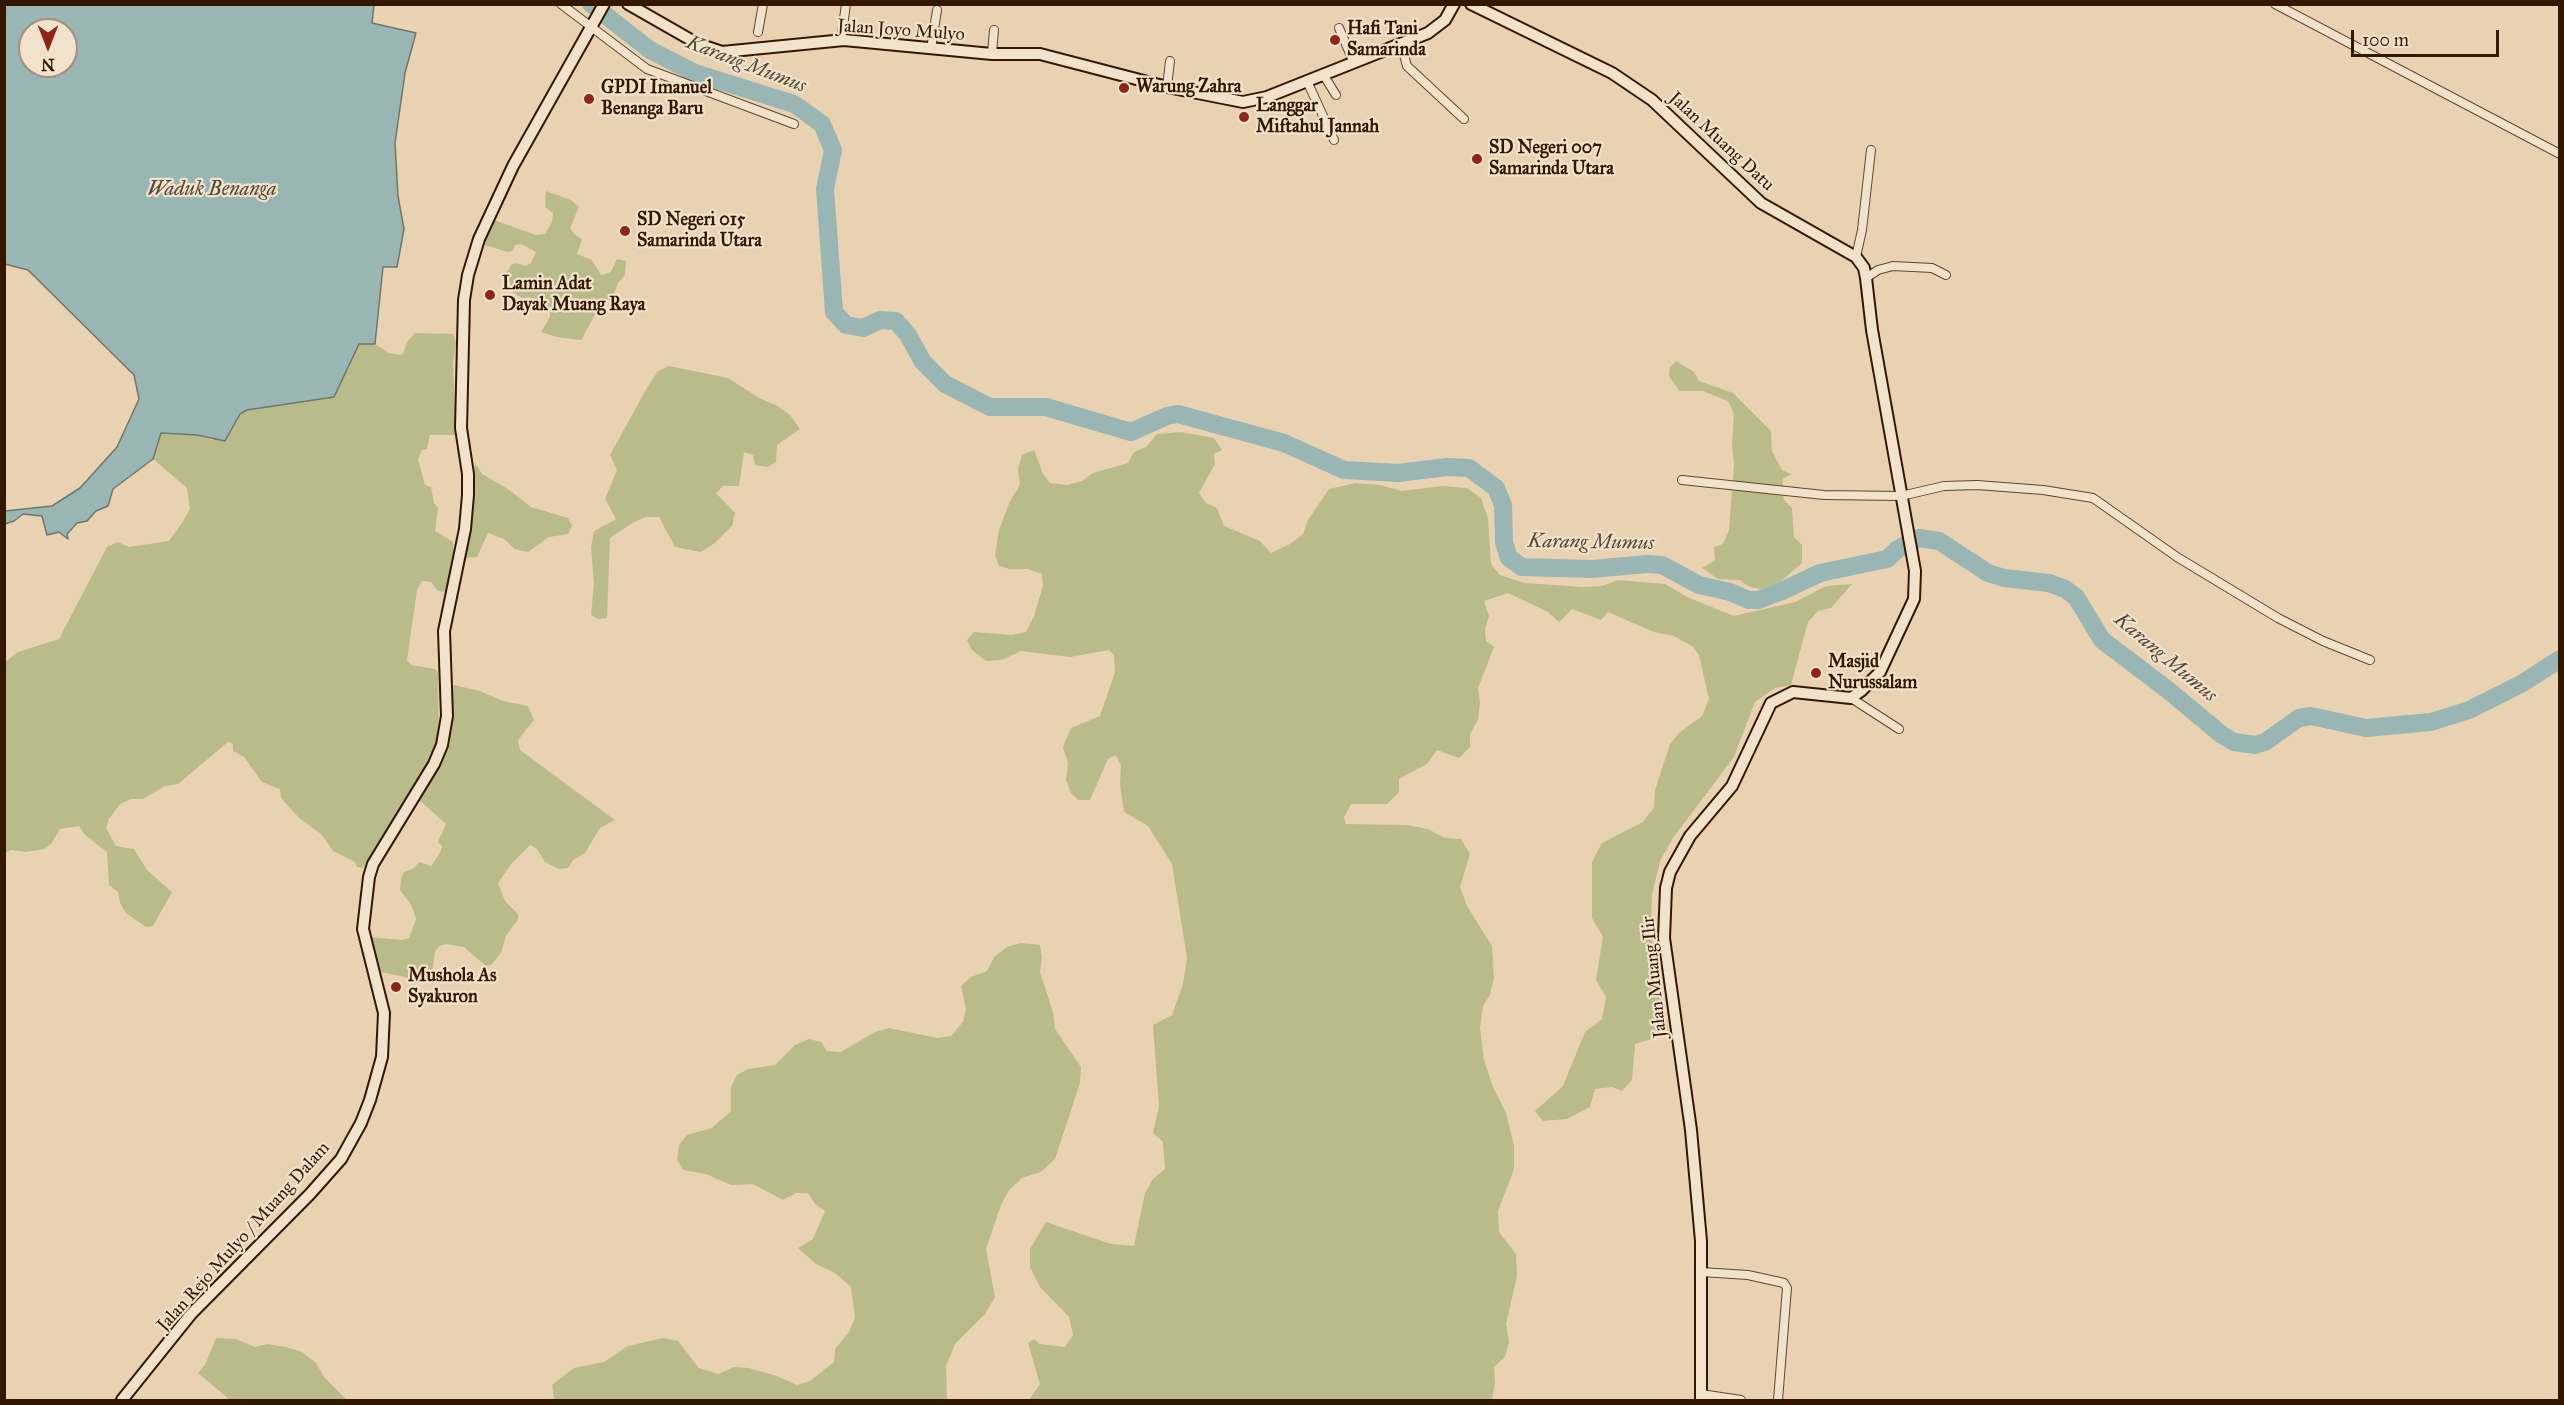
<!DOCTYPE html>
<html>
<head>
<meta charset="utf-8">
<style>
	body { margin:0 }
	#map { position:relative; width:2564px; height:1405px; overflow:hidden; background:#e9d2b1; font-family:"IM FELL Great Primer",serif }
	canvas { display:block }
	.frame { position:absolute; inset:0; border:6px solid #341700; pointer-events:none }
	.north { position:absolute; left:18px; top:18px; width:60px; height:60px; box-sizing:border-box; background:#f1e2cc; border:2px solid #a5917a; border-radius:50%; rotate:180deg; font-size:16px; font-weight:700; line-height:24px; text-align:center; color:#341700 }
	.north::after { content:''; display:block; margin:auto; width:21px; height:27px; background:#8f2418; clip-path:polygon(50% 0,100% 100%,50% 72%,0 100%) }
	.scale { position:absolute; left:2351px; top:30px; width:148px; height:27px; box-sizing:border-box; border:3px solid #341700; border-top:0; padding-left:8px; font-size:18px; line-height:21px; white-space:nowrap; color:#341700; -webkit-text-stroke:4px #f1e2cc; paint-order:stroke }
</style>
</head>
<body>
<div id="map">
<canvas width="2564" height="1405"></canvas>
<div class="frame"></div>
<div class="north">N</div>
<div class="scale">100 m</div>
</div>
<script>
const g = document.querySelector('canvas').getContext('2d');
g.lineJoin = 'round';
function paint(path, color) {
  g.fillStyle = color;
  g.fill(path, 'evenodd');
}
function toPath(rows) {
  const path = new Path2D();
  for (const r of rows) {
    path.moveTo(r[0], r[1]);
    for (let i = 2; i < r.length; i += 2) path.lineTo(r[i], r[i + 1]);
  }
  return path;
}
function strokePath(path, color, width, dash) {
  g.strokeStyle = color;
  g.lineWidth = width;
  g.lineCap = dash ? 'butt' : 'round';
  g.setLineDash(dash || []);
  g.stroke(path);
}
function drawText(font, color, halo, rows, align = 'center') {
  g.font = font + ' "IM FELL Great Primer",serif';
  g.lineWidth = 4.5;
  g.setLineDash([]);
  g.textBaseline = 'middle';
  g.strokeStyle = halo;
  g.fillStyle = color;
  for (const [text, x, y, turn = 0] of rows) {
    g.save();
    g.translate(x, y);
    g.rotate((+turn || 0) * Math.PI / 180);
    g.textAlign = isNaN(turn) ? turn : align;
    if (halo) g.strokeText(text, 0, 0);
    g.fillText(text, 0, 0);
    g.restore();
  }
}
paint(toPath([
	[546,191,571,200,579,207,570,228,574,234,582,239,577,254,592,260,601,275,611,272,617,259,626,261,625,275,618,283,612,299,602,302,581,340,557,337,541,332,550,317,550,311,541,306,541,301,529,297,522,298,510,290,511,286,507,272,511,265,516,263,526,266,531,263,536,252,521,244,515,245,513,251,508,252,481,244,491,219,536,235,545,234,552,222,553,213,545,207],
	[415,333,453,334,456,342,453,362,456,435,430,435,427,449,422,450,418,459,425,485,431,487,434,503,438,508,435,531,453,542,454,559,445,592,438,591,431,582,422,581,417,590,407,660,411,665,435,669,438,673,439,746,371,861,362,868,357,867,355,862,333,851,321,834,299,818,281,798,280,789,262,782,244,757,233,751,233,744,228,742,178,784,165,786,143,799,131,799,120,804,109,819,106,828,116,846,134,849,147,870,172,892,153,926,146,927,126,913,120,903,118,892,109,885,107,852,85,835,79,826,60,829,51,844,44,849,26,852,11,850,5,853,4,663,18,652,59,639,107,547,118,542,129,547,169,541,182,523,190,509,187,488,153,459,161,433,197,435,212,440,247,410,334,397,359,343,375,344,389,353,402,355,408,341],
	[1676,361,1694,372,1699,381,1733,393,1771,431,1772,451,1782,470,1791,474,1783,479,1782,491,1784,500,1792,508,1794,537,1802,545,1802,563,1779,583,1760,589,1750,587,1739,580,1718,579,1702,568,1715,560,1714,547,1723,544,1729,530,1734,464,1732,447,1734,414,1728,401,1703,391,1679,391,1669,376,1670,367],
	[669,366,728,378,761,399,776,405,790,415,800,429,777,445,776,462,768,467,755,465,753,455,744,452,739,486,723,486,716,493,735,513,732,526,715,543,701,552,675,547,659,517,646,517,634,522,610,538,607,618,598,619,591,615,594,583,591,547,594,531,616,519,605,499,617,470,610,455,647,388,658,371],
	[1181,432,1214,438,1222,450,1214,454,1215,464,1199,493,1206,503,1217,508,1224,526,1260,541,1271,553,1290,544,1303,534,1308,520,1329,489,1355,483,1380,485,1402,491,1442,486,1467,488,1481,498,1488,518,1491,564,1500,575,1524,583,1583,587,1602,586,1618,580,1665,584,1687,597,1734,616,1795,602,1826,586,1852,584,1831,608,1818,611,1808,622,1791,685,1775,688,1755,702,1734,757,1673,838,1660,861,1652,895,1651,935,1669,1034,1635,1044,1632,1080,1622,1091,1612,1087,1595,1089,1590,1107,1567,1119,1543,1121,1535,1111,1563,1086,1585,1032,1602,1019,1606,997,1596,980,1603,937,1592,918,1592,862,1602,843,1643,822,1654,807,1655,790,1670,744,1680,732,1702,716,1709,699,1699,655,1692,646,1674,636,1654,632,1608,612,1601,620,1572,609,1559,622,1548,612,1508,593,1484,601,1489,616,1485,629,1486,641,1494,647,1478,688,1480,702,1478,720,1470,734,1470,747,1459,758,1437,750,1427,764,1399,779,1399,792,1387,804,1351,804,1344,817,1346,824,1407,825,1428,829,1445,838,1461,839,1470,854,1460,887,1467,906,1492,946,1494,978,1490,995,1483,1006,1480,1028,1484,1060,1493,1087,1506,1113,1514,1146,1514,1169,1498,1211,1499,1232,1516,1254,1517,1276,1506,1324,1509,1342,1505,1357,1494,1367,1495,1383,1492,1400,1029,1400,1040,1384,1028,1343,1034,1339,1040,1344,1065,1347,1073,1335,1069,1317,1040,1287,1030,1267,1030,1249,1046,1222,1111,1244,1134,1246,1145,1193,1153,1179,1165,1169,1163,1142,1153,1133,1159,1106,1153,1025,1172,1015,1183,984,1187,958,1172,864,1148,826,1124,812,1120,784,1121,766,1116,755,1108,759,1090,800,1078,800,1071,793,1066,780,1068,763,1063,747,1071,728,1100,716,1115,672,1114,655,1109,650,1070,657,1021,651,1002,660,986,661,972,650,967,640,974,632,1012,635,1026,632,1034,616,1043,586,1042,574,1028,569,1010,569,999,566,995,555,999,530,1010,501,1020,485,1018,469,1022,455,1034,450,1043,474,1050,483,1067,485,1082,481,1093,473,1128,463,1134,452,1146,447,1157,434],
	[475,463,482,474,508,489,531,507,568,518,572,526,568,534,549,537,528,552,515,549,504,539,488,533,477,557,466,558,461,564,469,535],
	[454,685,480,691,503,701,528,706,534,720,518,740,520,750,615,820,600,828,585,853,573,860,568,868,559,869,545,862,537,849,530,845,512,863,498,883,505,901,518,914,518,919,506,936,501,953,491,965,486,966,464,947,446,944,439,946,435,952,432,974,425,975,421,983,414,983,405,977,381,972,369,943,370,937,402,940,409,938,416,919,412,906,400,890,401,879,404,872,414,868,419,862,431,866,440,853,442,846,438,842,446,824,418,799,443,755,449,690],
	[1021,943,1040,945,1042,957,1040,972,1053,1012,1055,1029,1081,1067,1080,1083,1055,1159,1041,1172,1022,1178,1009,1190,1001,1205,986,1249,995,1297,985,1314,955,1344,946,1366,947,1400,554,1400,552,1385,574,1368,604,1362,628,1346,663,1338,678,1341,699,1368,718,1374,734,1367,749,1368,777,1376,797,1385,810,1381,834,1362,835,1349,849,1332,855,1318,851,1287,835,1273,816,1264,798,1248,813,1239,825,1211,815,1204,808,1193,796,1193,783,1200,753,1184,731,1185,706,1174,683,1170,677,1160,679,1145,687,1135,712,1128,731,1111,731,1087,737,1075,748,1069,775,1065,795,1045,809,1039,821,1042,827,1051,841,1052,875,1032,889,1028,937,1038,951,1036,963,1022,966,1009,961,986,971,977,987,971,994,957,1007,947],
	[216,1338,236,1339,255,1347,267,1344,286,1347,302,1352,316,1363,324,1377,347,1400,230,1400,198,1373,205,1365]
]), '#b9bb8a');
const water = toPath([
	[5,4,374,5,372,23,416,33,405,73,395,143,398,196,404,229,397,267,383,267,375,344,359,344,334,397,247,410,240,414,225,441,197,435,161,433,153,459,113,489,108,506,96,511,87,521,77,523,67,534,68,539,59,532,47,535,42,516,23,514,14,521,5,524,5,511,52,506,80,488,117,447,139,399,134,375,28,270,5,264,5,4],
	[30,30,66,30,66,66,30,66,30,30]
]);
paint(water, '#9ab6b4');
strokePath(water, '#71766c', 1.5);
strokePath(toPath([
	[591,4,650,50,695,73,794,104,822,124,833,150,825,189,834,312,846,325,863,328,880,320,896,321,908,335,923,362,945,384,990,407,1046,407,1131,432,1167,416,1178,414,1284,443,1344,470,1398,473,1447,467,1469,468,1496,488,1503,505,1504,542,1509,558,1522,567,1592,569,1647,564,1662,565,1699,585,1730,592,1749,600,1758,600,1782,591,1820,573,1887,559,1898,549,1919,538,1939,541,1988,573,2004,578,2049,583,2065,589,2076,597,2102,640,2168,690,2222,735,2234,742,2255,745,2265,742,2299,718,2311,716,2366,728,2431,722,2469,710,2521,684,2560,659]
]), '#9ab6b4', 18);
const street = toPath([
	[561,4,647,69,794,124],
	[2275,4,2560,154],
	[1339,28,1354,63],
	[758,32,763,4],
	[841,41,846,4],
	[1401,44,1407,66,1464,119],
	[931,49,937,10],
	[992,54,994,30],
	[1323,74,1336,95],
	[1307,81,1334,140],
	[1167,87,1170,61],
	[1856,257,1862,230,1871,150],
	[1866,278,1878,270,1893,266,1932,268,1946,275],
	[1682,480,1824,495,1901,496,1944,486,1977,485,2043,490,2093,498,2177,557,2278,618,2323,641,2370,660],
	[1851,698,1899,729],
	[1701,1272,1748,1275,1784,1283,1787,1288,1778,1400],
	[1701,1394,1741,1400]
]);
const secondary = toPath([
	[628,4,698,44,722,52,844,40,992,54,1040,54,1167,87,1243,102,1267,97,1428,33,1445,20,1454,4],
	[1471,4,1612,73,1652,100,1761,203,1856,257,1864,268,1866,278,1872,330,1915,571,1914,599,1880,672,1861,691,1851,698,1793,692,1771,703,1732,786,1690,836,1670,872,1666,888,1664,938,1691,1130,1701,1241,1701,1400],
	[122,1400,191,1314,310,1194,341,1159,361,1123,370,1100,382,1057,384,1013,363,929,369,877,373,864,434,764,442,745,447,716,444,631,465,529,468,495,468,474,461,428,464,300,468,275,479,239,513,166,604,4]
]);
strokePath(street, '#61462c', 10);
strokePath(secondary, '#341700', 14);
strokePath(street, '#f1e2cc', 8);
strokePath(secondary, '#f1e2cc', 10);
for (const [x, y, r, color] of [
	[1335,40,6,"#8f2418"],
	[1124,88,6,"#8f2418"],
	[589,99,6,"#8f2418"],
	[1244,117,6,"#8f2418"],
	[1477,159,6,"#8f2418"],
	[625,231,6,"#8f2418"],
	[490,295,6,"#8f2418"],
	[1816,673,6,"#8f2418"],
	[396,987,6,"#8f2418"]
]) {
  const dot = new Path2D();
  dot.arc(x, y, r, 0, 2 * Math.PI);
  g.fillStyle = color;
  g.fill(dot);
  strokePath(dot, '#f1e2cc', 2);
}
drawText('bold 18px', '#341700', '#f1e2cc', [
	["Hafi Tani",1347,30],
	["Samarinda",1347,51],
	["Warung Zahra",1136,88],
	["GPDI Imanuel",601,89],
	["Benanga Baru",601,110],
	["Langgar",1256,107],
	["Miftahul Jannah",1256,128],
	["SD Negeri 007",1489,149],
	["Samarinda Utara",1489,170],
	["SD Negeri 015",637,221],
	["Samarinda Utara",637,242],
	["Lamin Adat",502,285],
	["Dayak Muang Raya",502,306],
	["Masjid",1828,663],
	["Nurussalam",1828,684],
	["Mushola As",408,977],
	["Syakuron",408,998]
], 'left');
drawText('18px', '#341700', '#f1e2cc', [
	["Jalan Joyo Mulyo",901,31,4],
	["Jalan Muang Datu",1721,142,43],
	["Jalan Muang Ilir",1655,977,-96],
	["Jalan Rejo Mulyo / Muang Dalam",244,1237,-48]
]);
drawText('italic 20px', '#534736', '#f1e2cc', [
	["Karang Mumus",746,65,21],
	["Waduk Benanga",212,190],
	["Karang Mumus",1591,543,1],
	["Karang Mumus",2165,658,40]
]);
</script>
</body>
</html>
